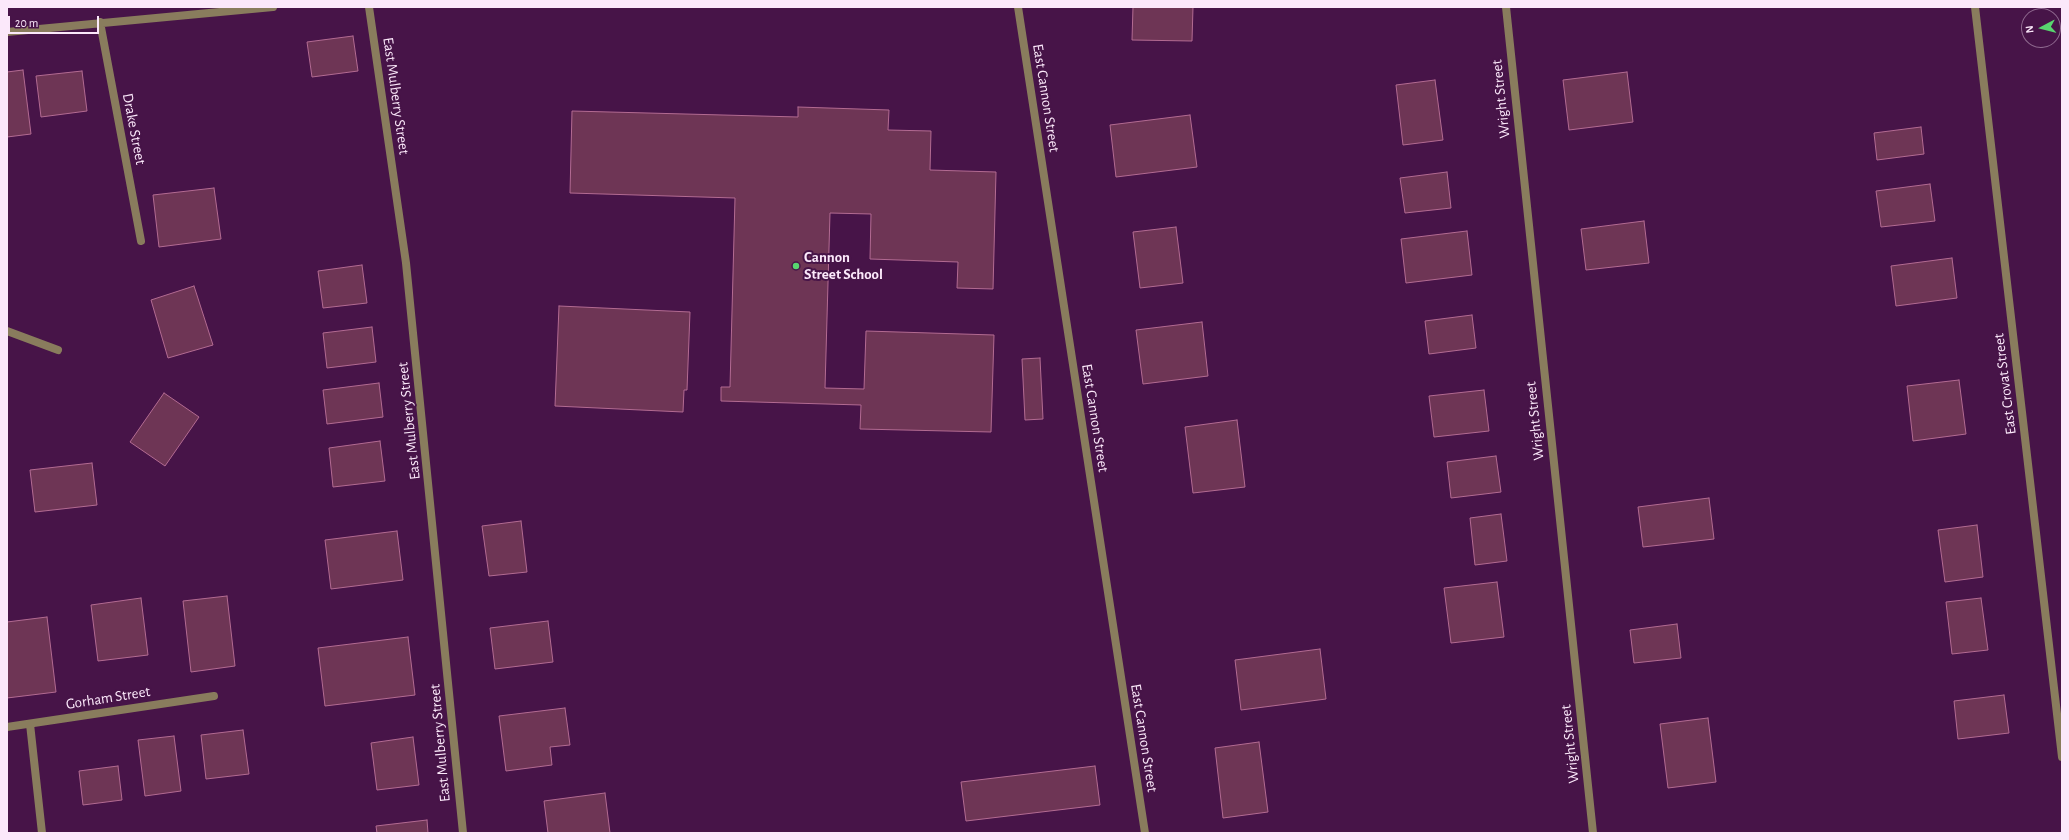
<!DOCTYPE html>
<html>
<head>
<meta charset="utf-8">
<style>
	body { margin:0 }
	#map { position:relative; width:2069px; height:840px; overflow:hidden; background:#471448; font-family:"Alegreya Sans",sans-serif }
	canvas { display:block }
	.frame { position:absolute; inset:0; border:8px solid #fbe8fa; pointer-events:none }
	.north { position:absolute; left:2021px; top:8px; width:40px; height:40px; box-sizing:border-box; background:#471448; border:1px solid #8f698f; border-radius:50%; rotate:263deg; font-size:11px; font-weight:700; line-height:16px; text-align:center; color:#fbe8fa }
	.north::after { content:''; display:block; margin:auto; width:14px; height:18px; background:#58d56f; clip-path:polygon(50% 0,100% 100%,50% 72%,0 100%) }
	.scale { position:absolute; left:8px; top:16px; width:91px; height:18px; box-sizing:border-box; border:2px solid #fbe8fa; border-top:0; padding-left:5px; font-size:12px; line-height:14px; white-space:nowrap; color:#fbe8fa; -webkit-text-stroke:3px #471448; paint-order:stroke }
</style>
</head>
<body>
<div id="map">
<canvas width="2069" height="840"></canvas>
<div class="frame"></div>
<div class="north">N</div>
<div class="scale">20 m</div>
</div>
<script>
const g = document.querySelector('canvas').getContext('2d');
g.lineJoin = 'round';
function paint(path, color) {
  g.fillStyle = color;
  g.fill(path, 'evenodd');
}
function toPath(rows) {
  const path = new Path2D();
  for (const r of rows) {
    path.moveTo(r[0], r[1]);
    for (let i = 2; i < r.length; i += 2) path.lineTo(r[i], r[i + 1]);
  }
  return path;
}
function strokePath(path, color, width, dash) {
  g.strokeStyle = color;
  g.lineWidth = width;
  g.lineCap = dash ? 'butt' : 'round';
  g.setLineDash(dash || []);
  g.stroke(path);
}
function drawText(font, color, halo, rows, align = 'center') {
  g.font = font + ' "Alegreya Sans",sans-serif';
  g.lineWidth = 4;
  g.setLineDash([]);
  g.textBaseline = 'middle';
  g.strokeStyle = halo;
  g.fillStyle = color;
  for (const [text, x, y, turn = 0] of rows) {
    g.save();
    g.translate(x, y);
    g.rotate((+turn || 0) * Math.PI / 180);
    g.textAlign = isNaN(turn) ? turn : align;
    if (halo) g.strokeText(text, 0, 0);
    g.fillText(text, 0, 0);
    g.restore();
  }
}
const building = toPath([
	[1133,7,1193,7,1192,41,1132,40,1133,7],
	[353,36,358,71,312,77,307,42,353,36],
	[23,70,31,134,7,137,7,72,23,70],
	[82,71,87,111,41,117,36,76,82,71],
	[1627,72,1633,122,1569,130,1563,80,1627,72],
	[1435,80,1443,140,1403,145,1396,85,1435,80],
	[798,107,889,110,888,130,931,131,930,170,996,172,993,289,957,288,958,262,870,259,871,214,830,213,825,388,864,389,866,331,994,335,991,432,860,429,861,405,721,401,721,387,730,387,735,198,570,193,572,111,798,117,798,107],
	[1190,115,1197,167,1116,177,1110,125,1190,115],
	[1921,127,1924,154,1877,160,1874,133,1921,127],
	[1447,172,1451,208,1405,213,1400,178,1447,172],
	[1930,184,1935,221,1881,227,1876,191,1930,184],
	[214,188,221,239,159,247,153,195,214,188],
	[1644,221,1649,263,1586,270,1581,229,1644,221],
	[1176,227,1183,283,1140,288,1133,232,1176,227],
	[1467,231,1472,275,1406,283,1401,239,1467,231],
	[1952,258,1957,298,1896,306,1891,266,1952,258],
	[362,265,367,303,323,308,318,271,362,265],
	[194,286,213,345,168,358,151,300,194,286],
	[559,306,690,312,687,390,684,390,683,412,555,406,559,306],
	[1472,315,1476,348,1429,354,1425,321,1472,315],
	[1202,322,1208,376,1143,384,1136,330,1202,322],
	[372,327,376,362,327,368,323,333,372,327],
	[1040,358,1043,419,1025,420,1022,359,1040,358],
	[1959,380,1966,434,1913,441,1907,386,1959,380],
	[379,383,383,417,327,424,323,390,379,383],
	[1484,390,1489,431,1434,437,1429,396,1484,390],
	[164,393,199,417,165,466,130,442,164,393],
	[1237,420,1245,487,1193,493,1185,427,1237,420],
	[380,441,385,481,333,487,329,448,380,441],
	[1496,456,1501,492,1451,498,1447,462,1496,456],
	[92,463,97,505,35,512,30,470,92,463],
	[1709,498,1714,539,1643,547,1638,507,1709,498],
	[1501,514,1507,561,1475,565,1470,518,1501,514],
	[521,521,527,572,489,576,482,526,521,521],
	[1977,525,1983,577,1945,582,1938,530,1977,525],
	[397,531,403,580,331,589,325,540,397,531],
	[1497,582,1504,637,1451,643,1444,588,1497,582],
	[227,596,235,666,191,672,183,601,227,596],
	[141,598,148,655,98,661,91,605,141,598],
	[1981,598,1988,650,1952,654,1946,602,1981,598],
	[47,617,56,692,7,698,7,622,47,617],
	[548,621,553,662,495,669,490,628,548,621],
	[1677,624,1681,658,1634,663,1630,630,1677,624],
	[408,637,415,695,325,706,318,648,408,637],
	[1320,649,1326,699,1241,710,1235,660,1320,649],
	[2004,695,2009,733,1958,739,1954,701,2004,695],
	[565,708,570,745,550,747,552,765,506,771,499,716,565,708],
	[1708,718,1716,782,1668,788,1660,724,1708,718],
	[243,730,249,774,206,779,201,735,243,730],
	[174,736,181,791,145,796,138,740,174,736],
	[413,737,419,785,377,790,371,743,413,737],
	[1259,742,1268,812,1223,818,1215,748,1259,742],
	[118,766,122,800,83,805,79,771,118,766],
	[1095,766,1100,805,966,821,961,782,1095,766],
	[605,793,610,833,548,833,544,801,605,793],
	[427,820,428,833,377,833,376,826,427,820]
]);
paint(building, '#6e3555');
strokePath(building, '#b36b92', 1);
strokePath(toPath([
	[369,7,406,263,463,833],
	[1018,7,1145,833],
	[1506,7,1593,833],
	[1975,7,2062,757],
	[100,22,141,241],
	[7,32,273,7],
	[7,331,58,350],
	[30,724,42,833],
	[7,727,214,696]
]), '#897c5d', 8);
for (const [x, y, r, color] of [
	[796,266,4,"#58d56f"]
]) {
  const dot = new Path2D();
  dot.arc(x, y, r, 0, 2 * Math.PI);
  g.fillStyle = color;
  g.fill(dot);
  strokePath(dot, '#471448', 1.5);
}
drawText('15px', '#fbe8fa', '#471448', [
	["East Mulberry Street",396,96,82],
	["East Cannon Street",1046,98,81],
	["Wright Street",1501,99,-96],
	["Drake Street",134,129,79],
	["East Crovat Street",2005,384,-97],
	["East Cannon Street",1095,418,81],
	["East Mulberry Street",409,421,-96],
	["Wright Street",1535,421,-96],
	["Gorham Street",108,698,-9],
	["East Cannon Street",1144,738,81],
	["East Mulberry Street",440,743,-95],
	["Wright Street",1570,744,-96]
]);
drawText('bold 15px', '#fbe8fa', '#471448', [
	["Cannon",804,257],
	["Street School",804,274]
], 'left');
</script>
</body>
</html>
